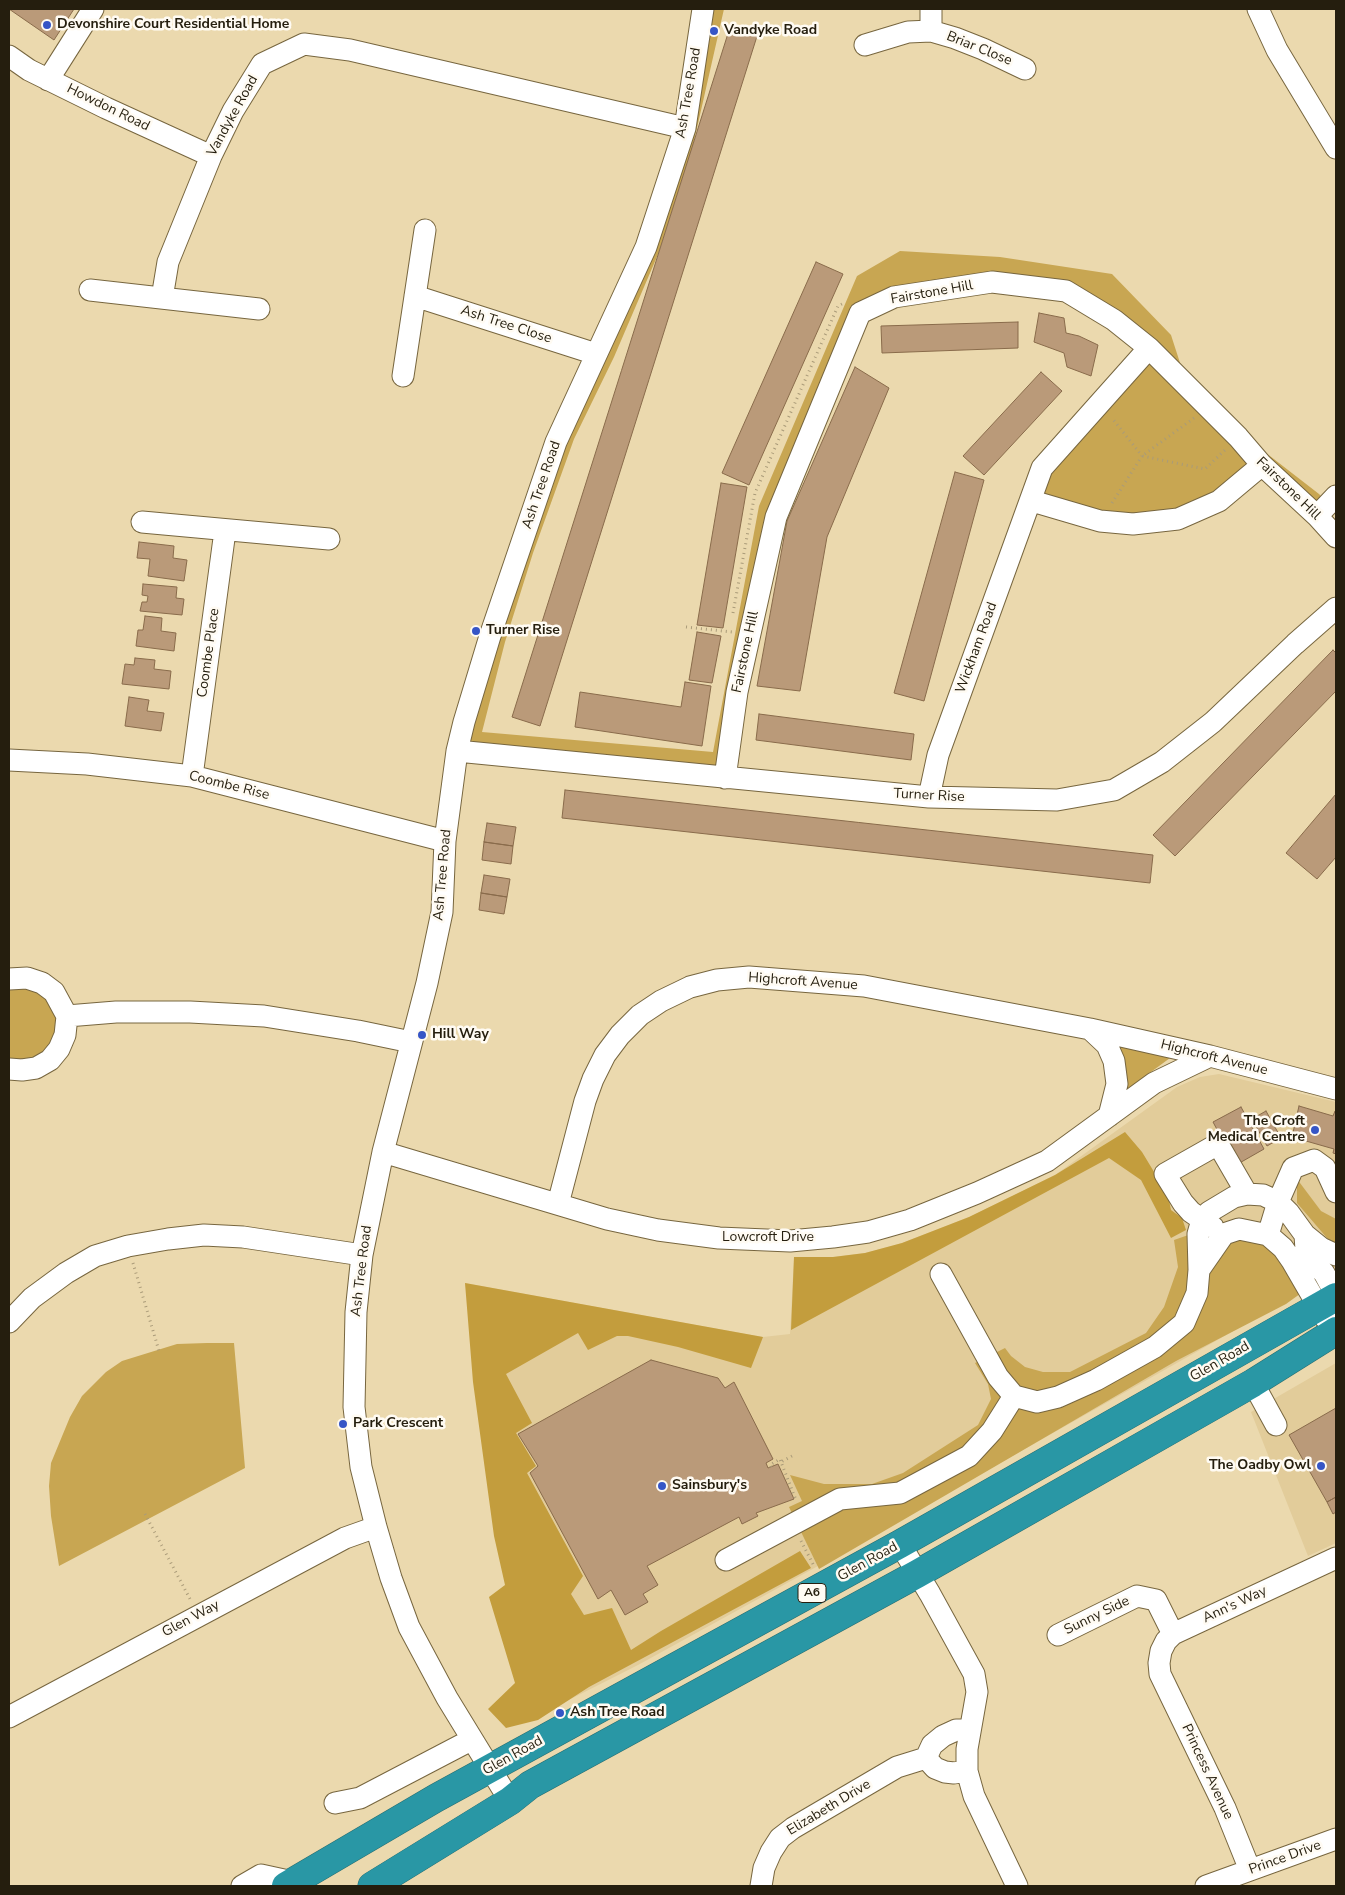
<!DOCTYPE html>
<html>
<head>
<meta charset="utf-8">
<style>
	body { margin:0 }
	#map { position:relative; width:1345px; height:1895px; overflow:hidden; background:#ebd9ae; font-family:"Nunito Sans",sans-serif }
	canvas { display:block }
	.frame { position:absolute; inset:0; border:10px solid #251e0e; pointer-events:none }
</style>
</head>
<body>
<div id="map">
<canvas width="1345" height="1895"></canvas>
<div class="frame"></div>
</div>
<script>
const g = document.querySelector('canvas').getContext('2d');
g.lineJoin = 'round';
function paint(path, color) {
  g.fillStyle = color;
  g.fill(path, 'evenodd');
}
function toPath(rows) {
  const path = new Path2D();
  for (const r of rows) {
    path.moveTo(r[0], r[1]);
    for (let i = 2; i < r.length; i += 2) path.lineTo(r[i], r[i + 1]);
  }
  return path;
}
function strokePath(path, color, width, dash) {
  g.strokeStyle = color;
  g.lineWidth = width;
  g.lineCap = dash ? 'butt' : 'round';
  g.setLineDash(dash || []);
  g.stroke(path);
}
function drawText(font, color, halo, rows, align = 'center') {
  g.font = font + ' "Nunito Sans",sans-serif';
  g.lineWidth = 5;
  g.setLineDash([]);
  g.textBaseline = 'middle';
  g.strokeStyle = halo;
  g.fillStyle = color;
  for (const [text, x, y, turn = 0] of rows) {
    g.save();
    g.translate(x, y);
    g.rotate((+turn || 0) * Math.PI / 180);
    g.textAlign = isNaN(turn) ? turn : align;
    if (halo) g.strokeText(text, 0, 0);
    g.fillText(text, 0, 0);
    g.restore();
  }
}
paint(toPath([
	[1219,1074,1336,1102,1336,1273,809,1571,638,1665,539,1715,465,1283,763,1337,790,1334,794,1257,833,1257,865,1253,902,1243,969,1217,1055,1175,1177,1087,1200,1077],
	[1336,1363,1336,1543,1308,1556,1251,1412]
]), '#e2cc9a');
paint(toPath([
	[703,9,724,9,692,150,659,252,614,357,574,439,533,553,505,642,482,732,713,752,759,506,857,276,900,251,1000,257,1112,274,1171,335,1181,366,1248,439,1319,494,1329,504,1317,516,1262,465,1219,501,1133,524,1032,501,1042,468,1148,348,1066,291,992,282,860,313,776,517,725,778,457,751,556,442,646,247],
	[18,985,41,991,60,1021,54,1044,35,1060,9,1061,9,987],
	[1115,1042,1171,1054,1170,1058,1125,1091],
	[1297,1179,1321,1211,1336,1219,1336,1243,1327,1238,1297,1203],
	[1197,1232,1275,1246,1308,1280,1311,1286,1286,1304,1176,1361,819,1569,789,1507,802,1501,790,1475,824,1484,872,1484,903,1473,978,1425,991,1399,988,1384,975,1363,1005,1348,1011,1356,1025,1367,1043,1372,1070,1372,1146,1333,1164,1307,1178,1267,1174,1240],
	[207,1343,234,1343,245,1468,59,1566,51,1516,49,1486,51,1463,70,1417,82,1396,106,1372,122,1361,177,1344]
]), '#c8a652');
paint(toPath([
	[1125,1132,1142,1152,1168,1195,1171,1210,1182,1218,1186,1230,1171,1238,1141,1180,1109,1158,791,1330,794,1257,833,1257,865,1253,902,1243,969,1217,1055,1175],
	[465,1283,763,1337,751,1368,678,1347,628,1336,617,1336,588,1350,578,1333,506,1374,532,1423,516,1433,536,1466,527,1473,583,1576,571,1594,584,1615,612,1608,631,1650,661,1631,800,1551,811,1568,589,1687,538,1720,506,1728,488,1709,515,1683,489,1597,505,1585,494,1536,473,1382]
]), '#c39d3d');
const building = toPath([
	[9,9,74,9,54,40,9,9],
	[731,24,758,33,540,726,512,717,731,24],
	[816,262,843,274,749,485,722,473,816,262],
	[1039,313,1064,318,1066,333,1079,336,1098,345,1091,376,1067,367,1064,353,1034,342,1039,313],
	[1018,322,1018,348,882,353,881,326,1018,322],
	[855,367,889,388,827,537,800,691,757,686,787,521,855,367],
	[1041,372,1062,391,984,475,963,456,1041,372],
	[955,472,984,480,924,701,894,693,955,472],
	[721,483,747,487,723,628,697,625,721,483],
	[139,542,174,546,173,558,187,560,184,581,148,576,150,559,137,558,139,542],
	[143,584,177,587,176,598,184,599,182,615,140,611,142,602,147,602,148,596,142,595,143,584],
	[145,616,162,618,161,631,176,633,174,651,136,646,138,630,143,630,145,616],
	[697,632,721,636,712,683,689,680,697,632],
	[1333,650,1336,653,1336,691,1175,856,1153,835,1333,650],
	[135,658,155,660,154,669,171,671,169,689,122,684,125,664,134,665,135,658],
	[685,682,711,686,702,746,575,727,580,692,681,707,685,682],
	[129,697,149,700,147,711,164,713,161,731,125,726,129,697],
	[759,714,914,734,911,760,756,740,759,714],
	[565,790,1153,855,1150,883,562,818,565,790],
	[1336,794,1336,857,1317,879,1286,853,1336,794],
	[487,823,516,827,513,846,484,842,487,823],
	[484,842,513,846,511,864,482,860,484,842],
	[484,875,510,879,507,897,481,893,484,875],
	[481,893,507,897,504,914,479,910,481,893],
	[1299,1106,1333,1116,1335,1111,1336,1111,1336,1154,1333,1153,1334,1149,1292,1137,1299,1106],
	[1241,1107,1264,1149,1236,1165,1213,1122,1241,1107],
	[1266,1111,1281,1138,1267,1146,1252,1119,1266,1111],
	[651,1360,718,1378,725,1388,734,1382,773,1459,766,1463,768,1468,778,1464,794,1499,756,1513,758,1516,742,1524,739,1517,647,1566,658,1585,643,1594,648,1602,625,1615,611,1590,598,1599,530,1473,538,1466,518,1434,651,1360],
	[1336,1408,1336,1497,1327,1502,1289,1435,1336,1408],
	[1336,1497,1336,1512,1333,1514,1327,1502,1336,1497]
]);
paint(building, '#ba9a79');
strokePath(building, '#896b4b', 1);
const minor = toPath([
	[1258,9,1277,50,1336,148],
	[931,31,955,38,983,49,1025,69],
	[865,45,908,32,931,31,931,9],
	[9,56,29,70,106,108,211,156],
	[48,80,93,9],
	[90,290,259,309],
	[415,296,596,354],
	[162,298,168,262,211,156,233,111,262,64,304,44,350,50,685,128],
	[403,376,425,230],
	[1032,501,1100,521,1133,524,1178,519,1219,501,1262,465],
	[1317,516,1336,496],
	[142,522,329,539],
	[457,751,929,797,1057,800,1114,790,1162,762,1213,722,1295,644,1336,608],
	[9,760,87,764,192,776,445,841],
	[192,776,225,531],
	[725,778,737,692,776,517,860,313,894,297,992,282,1066,291,1114,320,1149,348,1238,437,1262,465,1317,516,1336,537],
	[929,797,938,755,1042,468,1149,348],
	[9,979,27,978,42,983,54,992,67,1016,65,1035,59,1049,50,1060,36,1068,22,1070,9,1069],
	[67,1016,116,1012,190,1012,264,1016,358,1031,411,1042],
	[1090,1029,1107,1045,1114,1061,1117,1084,1109,1116],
	[383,1152,607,1219,658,1230,719,1238,790,1241,833,1237,868,1232,910,1220,977,1193,1047,1161,1154,1083,1210,1056],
	[558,1204,585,1101,593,1079,605,1055,620,1035,640,1015,661,1001,690,987,717,980,749,977,864,986,1090,1029,1210,1056,1336,1089],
	[1213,1227,1191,1212,1183,1203,1165,1174,1218,1144,1247,1194],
	[1268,1235,1278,1202,1293,1168,1314,1160,1325,1168,1336,1192],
	[1305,1235,1306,1250,1314,1263,1324,1273,1336,1295],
	[1199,1270,1224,1234,1239,1229,1268,1235,1283,1248,1292,1261,1325,1318,1336,1325],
	[941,1274,998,1377,1014,1396,1037,1402,1058,1397,1096,1380,1155,1347,1184,1323,1197,1293,1199,1270,1198,1234,1202,1220,1209,1212,1234,1197,1247,1194,1263,1195,1278,1202,1289,1213,1305,1235,1321,1248,1336,1255],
	[9,1322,32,1298,66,1273,95,1256,128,1246,168,1239,204,1235,243,1237,362,1255],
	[1253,1383,1276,1425],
	[900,1544,930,1594,974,1674,977,1692,967,1749,967,1771,974,1796,1017,1886],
	[726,1560,840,1499,900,1493,969,1456,992,1431,1014,1396],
	[1058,1635,1137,1596,1156,1600,1173,1634],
	[9,1717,345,1538,376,1527],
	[926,1758,935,1768,945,1772,954,1773,967,1771],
	[510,1801,447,1698,409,1627,391,1578,376,1527,361,1467,354,1407,356,1312,362,1255,383,1152,427,983,442,912,445,841,457,751,464,722,490,636,556,442,646,247,685,128,703,9],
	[335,1803,360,1798,471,1740],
	[1250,1870,1225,1808,1160,1674,1159,1663,1161,1651,1166,1641,1173,1634,1336,1558],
	[242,1886,261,1875,293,1882],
	[761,1886,764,1868,771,1852,780,1838,793,1828,897,1767,926,1758,932,1745,943,1736,956,1730,970,1730],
	[1206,1886,1336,1839]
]);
const highway = toPath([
	[286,1886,436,1798,900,1544,1336,1297],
	[372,1886,510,1801,530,1785,917,1574,1253,1383,1336,1331]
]);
strokePath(minor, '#77663f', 23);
strokePath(highway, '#286d70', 29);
strokePath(toPath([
	[1194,418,1142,456,1205,469,1225,450],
	[1112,503,1142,456,1112,418],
	[733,613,755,493,838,306,842,304],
	[686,627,732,632],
	[133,1263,159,1351],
	[792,1456,781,1462,796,1500],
	[771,1467,770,1465,780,1459,781,1462],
	[145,1514,190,1599],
	[801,1541,814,1566]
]), '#aa9b79', 3, [1, 4]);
strokePath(minor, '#fff', 21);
strokePath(highway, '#2997a5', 28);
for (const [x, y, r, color] of [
	[47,25,5,"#3655c6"],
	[714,31,5,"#3655c6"],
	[476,631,5,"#3655c6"],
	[422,1035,5,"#3655c6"],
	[1315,1130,5,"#3655c6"],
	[343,1424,5,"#3655c6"],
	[1321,1466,5,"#3655c6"],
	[662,1486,5,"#3655c6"],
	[560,1713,5,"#3655c6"]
]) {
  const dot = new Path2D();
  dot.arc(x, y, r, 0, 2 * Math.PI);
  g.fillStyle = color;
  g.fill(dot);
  strokePath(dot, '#fffbf3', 2);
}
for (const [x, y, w] of [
	[812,1593,28]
]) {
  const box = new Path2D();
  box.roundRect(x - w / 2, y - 9.5, w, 19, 4);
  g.fillStyle = '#fffbf3';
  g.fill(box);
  strokePath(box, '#251e0e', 1);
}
drawText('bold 12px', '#251e0e', null, [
	["A6",812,1593]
]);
drawText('bold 14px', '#251e0e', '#fffbf3', [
	["Devonshire Court Residential Home",57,25],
	["Vandyke Road",724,31],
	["Turner Rise",486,631],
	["Hill Way",432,1035],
	["The Croft",1305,1122,"right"],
	["Medical Centre",1305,1138,"right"],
	["Park Crescent",353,1424],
	["The Oadby Owl",1311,1466,"right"],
	["Sainsbury's",672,1486],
	["Ash Tree Road",570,1713]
], 'left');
drawText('14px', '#251e0e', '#fffbf3', [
	["Briar Close",979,49,22],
	["Ash Tree Road",689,93,-80],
	["Howdon Road",108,108,26],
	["Vandyke Road",233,116,-61],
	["Fairstone Hill",932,293,-10],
	["Ash Tree Close",506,325,18],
	["Ash Tree Road",542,485,-71],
	["Fairstone Hill",1288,489,44],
	["Wickham Road",977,648,-70],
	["Fairstone Hill",746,652,-78],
	["Coombe Place",209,653,-82],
	["Coombe Rise",229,786,14],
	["Turner Rise",929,796,3],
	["Ash Tree Road",443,875,-85],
	["Highcroft Avenue",803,982,4],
	["Highcroft Avenue",1214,1058,14],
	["Lowcroft Drive",768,1238],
	["Ash Tree Road",362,1271,-83],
	["Glen Road",1220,1362,-30],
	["Glen Road",868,1562,-29],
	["Ann's Way",1235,1605,-25],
	["Sunny Side",1097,1616,-26],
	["Glen Way",191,1619,-28],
	["Glen Road",513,1756,-29],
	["Princess Avenue",1207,1772,65],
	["Elizabeth Drive",829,1808,-31],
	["Prince Drive",1285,1858,-20]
]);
</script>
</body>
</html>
